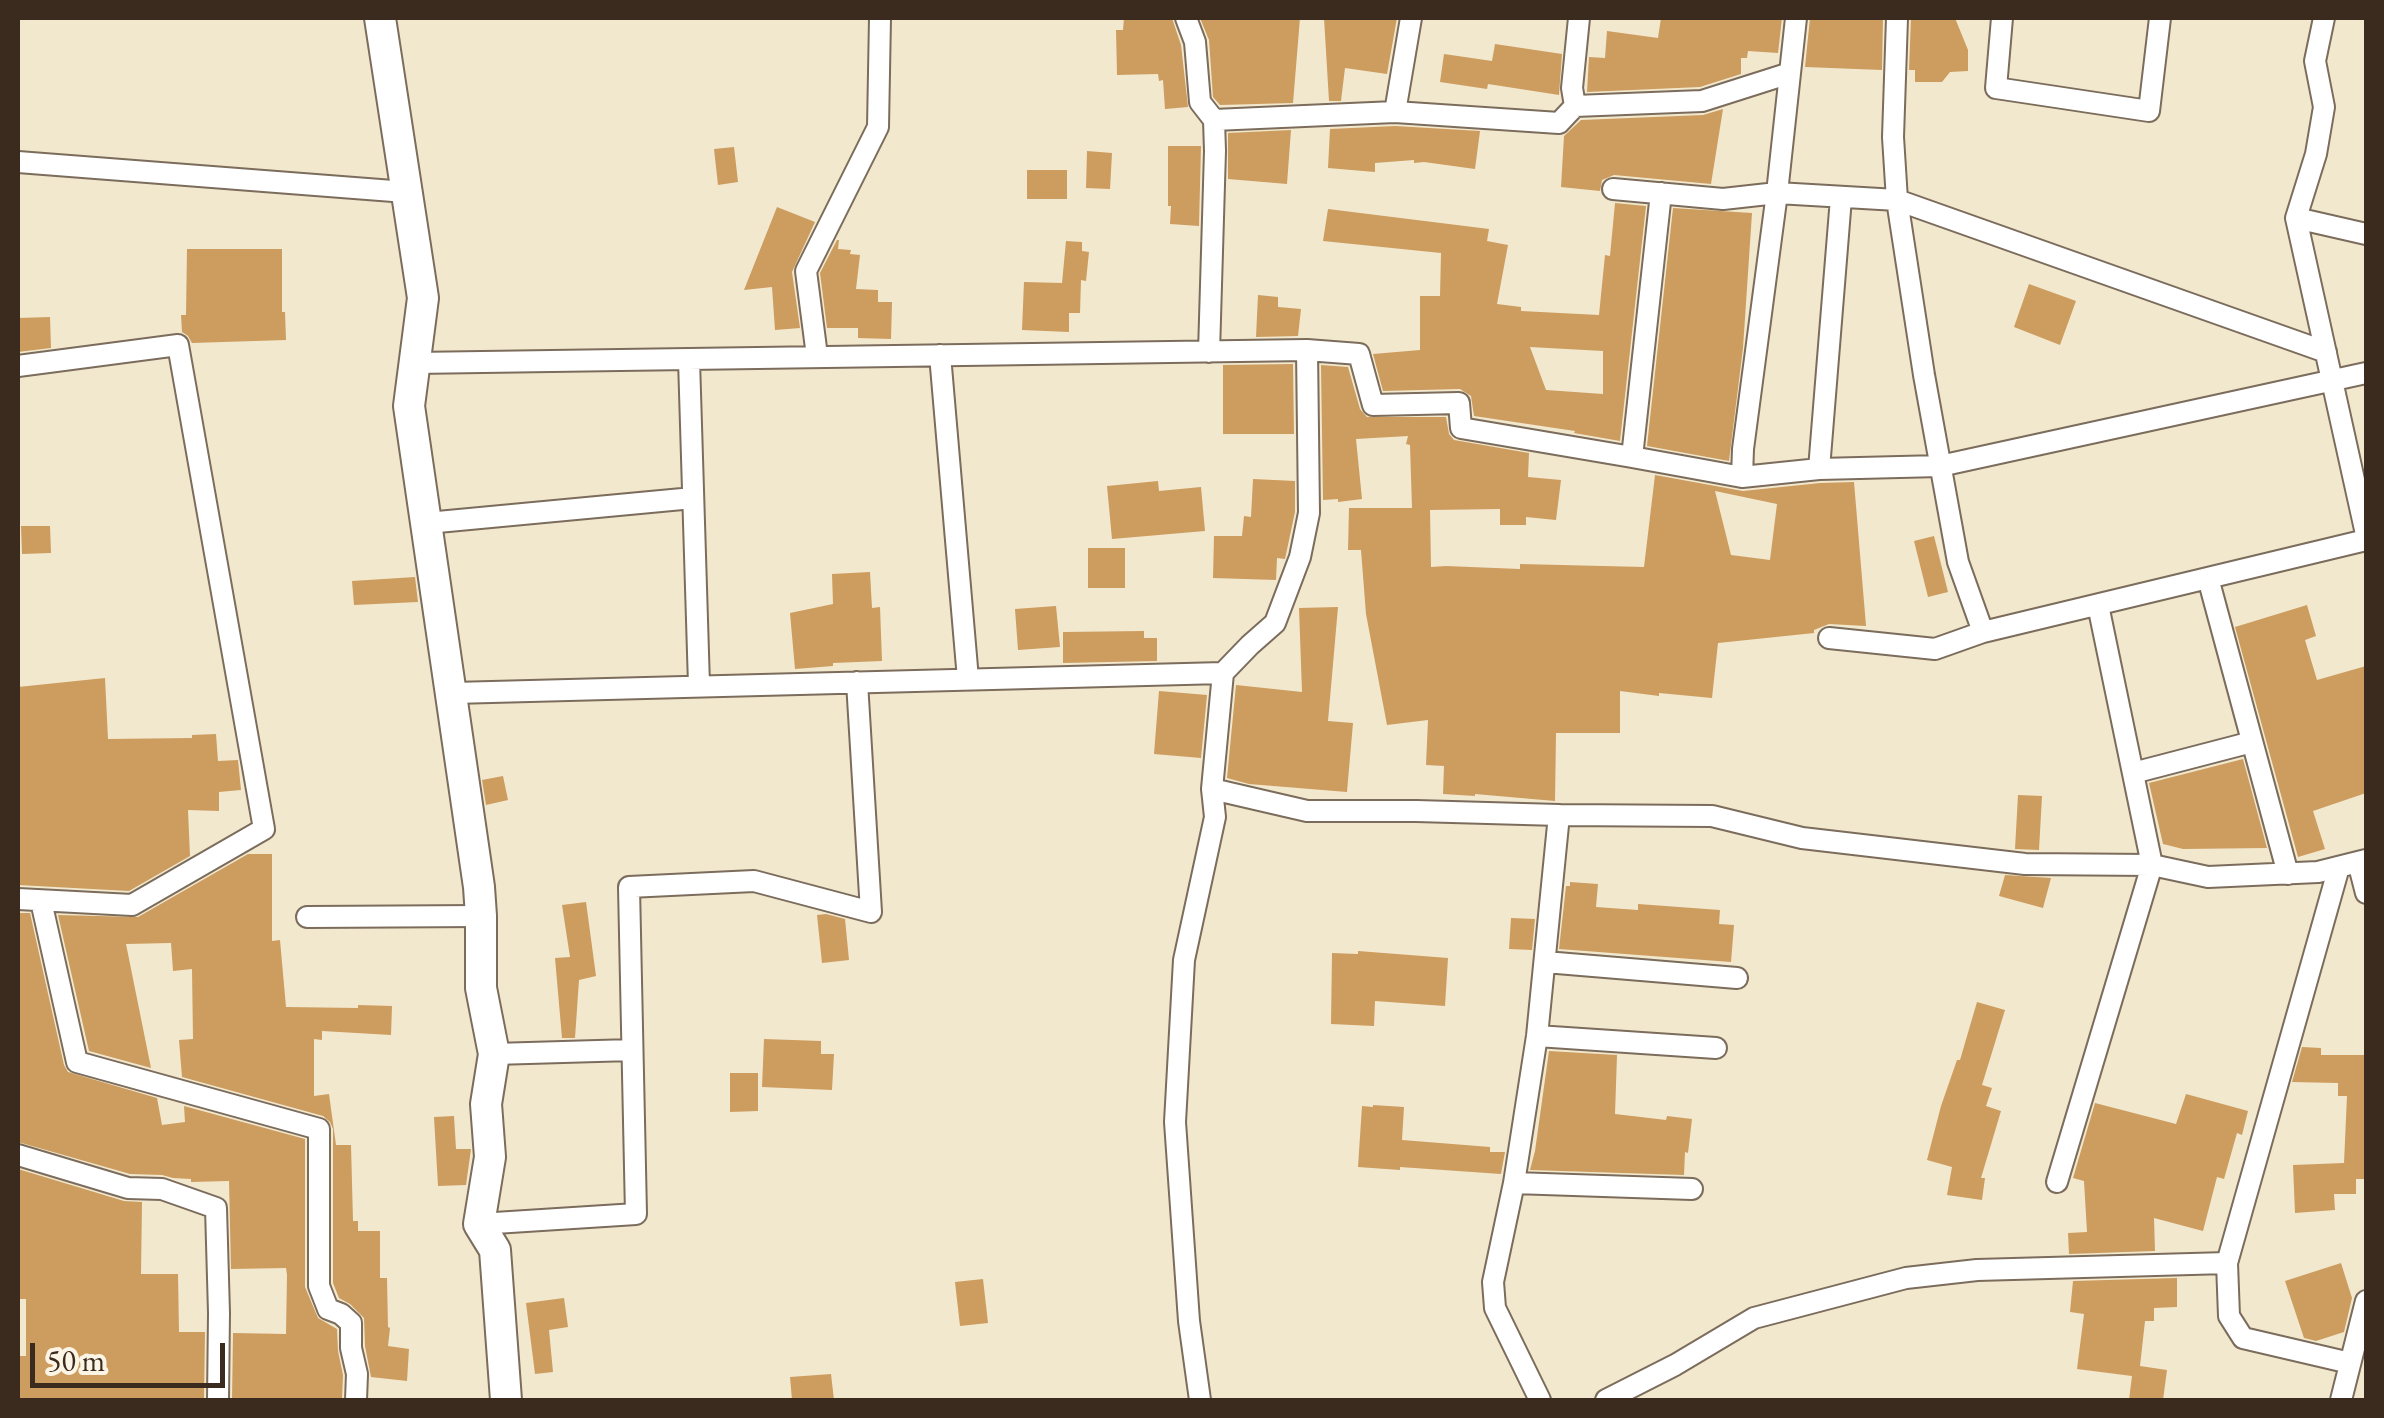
<!DOCTYPE html>
<html>
<head>
<meta charset="utf-8">
<style>
	body { margin:0 }
	#map { position:relative; width:2384px; height:1418px; overflow:hidden; background:#f2e8ce; font-family:"EB Garamond",serif }
	canvas { display:block }
	.frame { position:absolute; inset:0; border:20px solid #3b2a1e; pointer-events:none }
	.scale { position:absolute; left:30px; top:1343px; width:195px; height:45px; box-sizing:border-box; border:5px solid #3b2a1e; border-top:0; padding-left:12px; font-size:30px; line-height:35px; white-space:nowrap; color:#3b2a1e; -webkit-text-stroke:8px #fcf5e5; paint-order:stroke }
</style>
</head>
<body>
<div id="map">
<canvas width="2384" height="1418"></canvas>
<div class="frame"></div>
<div class="scale">50 m</div>
</div>
<script>
const g = document.querySelector('canvas').getContext('2d');
g.lineJoin = 'round';
function paint(path, color) {
  g.fillStyle = color;
  g.fill(path, 'evenodd');
}
function toPath(rows) {
  const path = new Path2D();
  for (const r of rows) {
    path.moveTo(r[0], r[1]);
    for (let i = 2; i < r.length; i += 2) path.lineTo(r[i], r[i + 1]);
  }
  return path;
}
function strokePath(path, color, width, dash) {
  g.strokeStyle = color;
  g.lineWidth = width;
  g.lineCap = dash ? 'butt' : 'round';
  g.setLineDash(dash || []);
  g.stroke(path);
}
paint(toPath([
	[1124,18,1172,18,1181,45,1188,107,1165,109,1163,80,1159,81,1158,74,1117,75,1116,30,1123,30],
	[1200,18,1300,18,1293,103,1220,105,1213,97,1209,40],
	[1324,18,1397,18,1387,74,1345,68,1341,101,1329,101],
	[1661,18,1782,18,1778,53,1748,51,1747,58,1741,58,1741,74,1700,87,1587,92,1589,57,1605,58,1607,31,1658,38],
	[1810,18,1883,18,1882,70,1805,67],
	[1911,18,1955,18,1968,50,1968,71,1950,72,1942,82,1915,82,1915,70,1909,70],
	[1495,44,1562,54,1559,95,1488,84,1487,89,1440,82,1444,54,1492,61],
	[1723,109,1711,184,1614,175,1602,180,1600,191,1561,187,1564,136,1581,120,1703,115],
	[1395,126,1480,131,1475,169,1424,162,1414,163,1414,160,1375,163,1375,172,1328,168,1330,129],
	[1291,130,1287,184,1228,179,1228,133],
	[1168,146,1201,146,1199,226,1170,224,1171,206,1168,206],
	[734,147,738,182,718,185,714,149],
	[1087,151,1112,153,1110,189,1086,188],
	[1027,170,1067,170,1067,199,1027,199],
	[1615,203,1646,206,1620,441,1574,433,1575,431,1474,416,1471,396,1460,389,1383,391,1373,354,1420,350,1420,296,1440,296,1441,253,1323,241,1328,209,1489,229,1487,241,1508,245,1497,304,1521,307,1521,311,1599,315,1605,255,1610,256],
	[1530,347,1603,351,1603,394,1546,390],
	[777,207,815,222,792,272,800,328,775,330,772,287,744,290],
	[1673,208,1752,213,1743,348,1729,461,1647,446],
	[837,240,839,240,838,249,851,250,850,254,860,255,856,289,878,290,878,302,892,302,891,339,858,338,858,328,827,328,820,273],
	[1066,241,1082,242,1082,251,1089,252,1086,281,1081,280,1080,313,1069,313,1069,332,1022,330,1024,282,1062,283],
	[187,249,282,249,282,312,285,312,286,340,192,343,188,336,182,332,181,315,186,315],
	[2029,284,2076,301,2060,345,2014,327],
	[1258,295,1278,297,1278,307,1301,309,1298,336,1256,337],
	[50,317,51,348,18,352,18,318],
	[1293,364,1294,434,1223,434,1223,365],
	[1321,365,1348,367,1360,409,1367,417,1446,417,1449,434,1454,440,1529,453,1528,477,1561,480,1556,520,1526,517,1526,525,1500,525,1500,509,1430,510,1431,567,1446,566,1520,569,1520,564,1644,567,1655,475,1743,491,1820,483,1854,482,1866,626,1829,624,1814,630,1814,633,1718,643,1712,698,1659,693,1659,696,1620,691,1620,733,1556,733,1555,801,1475,794,1475,796,1443,794,1444,766,1426,765,1428,720,1387,725,1366,614,1361,550,1348,550,1349,508,1412,508,1410,445,1406,444,1408,436,1356,439,1362,499,1338,502,1338,499,1323,500],
	[1715,491,1777,504,1770,560,1731,555],
	[1253,479,1295,481,1295,512,1285,559,1277,558,1276,580,1213,578,1214,536,1242,536,1244,516,1251,517],
	[1158,481,1159,491,1201,487,1205,531,1112,539,1107,486],
	[21,526,50,526,51,553,22,554],
	[1934,536,1948,592,1928,597,1914,541],
	[1088,548,1125,548,1125,588,1088,588],
	[870,572,872,608,880,607,882,661,833,663,833,666,795,669,790,613,833,604,832,574],
	[415,577,418,602,354,605,352,581],
	[2307,605,2316,636,2305,640,2317,680,2366,666,2366,793,2313,811,2325,849,2298,857,2235,627],
	[1056,606,1060,647,1018,650,1015,609],
	[1338,607,1328,721,1353,723,1347,792,1249,784,1227,778,1236,685,1302,692,1299,608],
	[1144,631,1144,638,1157,638,1157,661,1063,663,1063,632],
	[105,678,108,739,192,738,192,735,216,734,218,761,238,760,241,790,219,792,219,811,188,810,190,856,129,891,18,885,18,687],
	[1159,691,1207,695,1201,758,1154,754],
	[2243,759,2267,848,2183,849,2163,844,2149,783],
	[503,776,508,800,486,805,482,780],
	[2018,795,2042,796,2039,850,2015,849],
	[248,854,272,854,272,941,280,940,286,1007,358,1008,358,1005,392,1006,391,1035,322,1031,322,1040,314,1039,314,1096,329,1094,336,1145,351,1145,353,1221,358,1221,358,1231,380,1231,380,1278,387,1278,388,1327,390,1328,388,1346,409,1349,407,1381,371,1377,365,1346,364,1318,350,1304,339,1298,333,1283,333,1129,330,1122,323,1116,182,1077,179,1040,193,1039,192,969,173,971,171,943,126,944,151,1068,89,1051,58,915,138,917],
	[2005,875,2051,878,2043,908,1999,896],
	[1570,882,1598,884,1596,907,1638,910,1638,904,1720,910,1719,924,1734,925,1731,962,1559,949,1566,886,1570,886],
	[586,902,596,976,579,980,575,1038,562,1038,555,958,570,957,562,905],
	[18,913,30,913,64,1065,68,1072,157,1098,162,1125,185,1122,184,1106,305,1139,305,1287,318,1318,337,1329,338,1351,343,1375,342,1400,232,1400,233,1333,286,1334,287,1275,286,1268,231,1269,229,1181,191,1182,191,1179,173,1178,162,1175,130,1174,18,1142],
	[826,914,845,919,849,960,822,963,817,915],
	[1511,918,1535,919,1532,950,1509,949],
	[1358,951,1448,958,1445,1006,1375,1001,1374,1026,1331,1024,1332,953,1358,954],
	[1977,1002,2005,1010,1982,1085,1992,1088,1986,1106,2001,1111,1981,1178,1985,1178,1982,1200,1947,1195,1952,1167,1927,1160,1941,1106,1957,1060,1960,1060],
	[764,1039,821,1041,821,1054,834,1054,832,1090,762,1087],
	[2302,1047,2321,1048,2321,1055,2366,1055,2366,1179,2356,1179,2356,1194,2334,1194,2335,1210,2295,1213,2293,1165,2344,1163,2347,1096,2338,1096,2338,1083,2292,1082],
	[1549,1051,1617,1055,1615,1114,1666,1120,1667,1116,1692,1119,1688,1153,1685,1152,1684,1175,1530,1170,1535,1151],
	[730,1073,758,1073,758,1111,730,1112],
	[2186,1094,2248,1111,2242,1135,2237,1133,2224,1179,2217,1177,2203,1231,2154,1218,2155,1251,2069,1254,2068,1233,2087,1232,2084,1181,2073,1178,2095,1103,2176,1124],
	[1373,1105,1404,1107,1402,1140,1490,1147,1490,1152,1505,1152,1501,1174,1400,1167,1400,1170,1358,1167,1362,1106,1373,1107],
	[454,1116,456,1149,471,1149,466,1185,438,1186,434,1117],
	[18,1169,124,1201,142,1202,141,1274,178,1274,179,1332,205,1332,204,1400,18,1400,18,1356,26,1356,26,1299,18,1299],
	[2341,1263,2352,1298,2344,1332,2316,1341,2304,1338,2285,1281],
	[2177,1278,2177,1307,2154,1308,2154,1321,2145,1321,2140,1366,2167,1370,2163,1400,2129,1400,2132,1376,2077,1369,2084,1314,2070,1312,2073,1281],
	[983,1279,988,1323,960,1326,955,1282],
	[564,1298,568,1327,549,1330,553,1372,535,1374,526,1303],
	[831,1374,834,1400,792,1400,790,1377]
]), '#cd9c5f');
const street = toPath([
	[1186,18,1195,42,1200,102,1214,120,1215,151,1209,352],
	[1897,18,1893,137,1897,200,1924,375,1958,562,1983,632],
	[2002,18,1996,88,2149,111,2160,18],
	[2324,18,2315,61,2324,107,2316,154,2296,218,2366,534],
	[1575,106,1572,88,1579,18],
	[1395,112,1559,123,1575,106,1702,101,1790,73],
	[1214,120,1395,112,1411,18],
	[18,162,406,192],
	[1613,189,1723,199,1777,193,1897,200,2326,352],
	[1661,193,1632,457,1742,477,1819,469,1940,466,2366,373],
	[2296,218,2366,234],
	[940,355,968,679],
	[817,356,806,271,878,127,880,18],
	[689,360,699,685],
	[414,363,1307,350,1359,354,1373,405,1459,403,1461,428,1632,457],
	[18,366,178,345,264,829,132,905,18,899],
	[1819,469,1841,198],
	[1742,477,1743,449,1777,193,1796,18],
	[427,523,693,498],
	[2208,578,2288,874],
	[1829,638,1935,649,1983,632,2366,540],
	[453,693,1223,673],
	[2133,773,2252,742],
	[1212,789,1307,811,1416,811,1559,815,1712,816,1802,838,2025,864,2152,865,2208,877,2318,872,2366,860],
	[2358,862,2366,893],
	[41,901,77,1062,319,1129,319,1286,328,1309,341,1314,351,1323,351,1348,357,1374,356,1400],
	[307,917,481,916],
	[1545,962,1737,978],
	[1537,1036,1716,1048],
	[494,1054,632,1050],
	[18,1155,128,1188,162,1189,216,1208,219,1313,218,1400],
	[2057,1182,2152,865,2098,605],
	[1514,1183,1692,1189],
	[479,1224,636,1214,629,887,754,881,871,912,857,682],
	[2227,1263,2229,1316,2243,1338,2350,1363],
	[1200,1400,1189,1321,1175,1122,1184,960,1215,817,1212,789,1223,673,1250,645,1275,623,1300,557,1309,513,1307,350],
	[1540,1400,1495,1308,1493,1282,1514,1183,1537,1036,1559,815],
	[1606,1400,1675,1365,1754,1318,1906,1278,1977,1270,2227,1263,2339,867],
	[2341,1400,2366,1301]
]);
const secondary = toPath([
	[380,18,423,298,409,406,479,887,481,916,481,988,494,1054,486,1104,490,1157,479,1224,495,1250,506,1400]
]);
strokePath(street, '#7b6c5c', 24);
strokePath(secondary, '#7b6c5c', 34);
strokePath(street, '#fff', 20);
strokePath(secondary, '#fff', 30);
</script>
</body>
</html>
